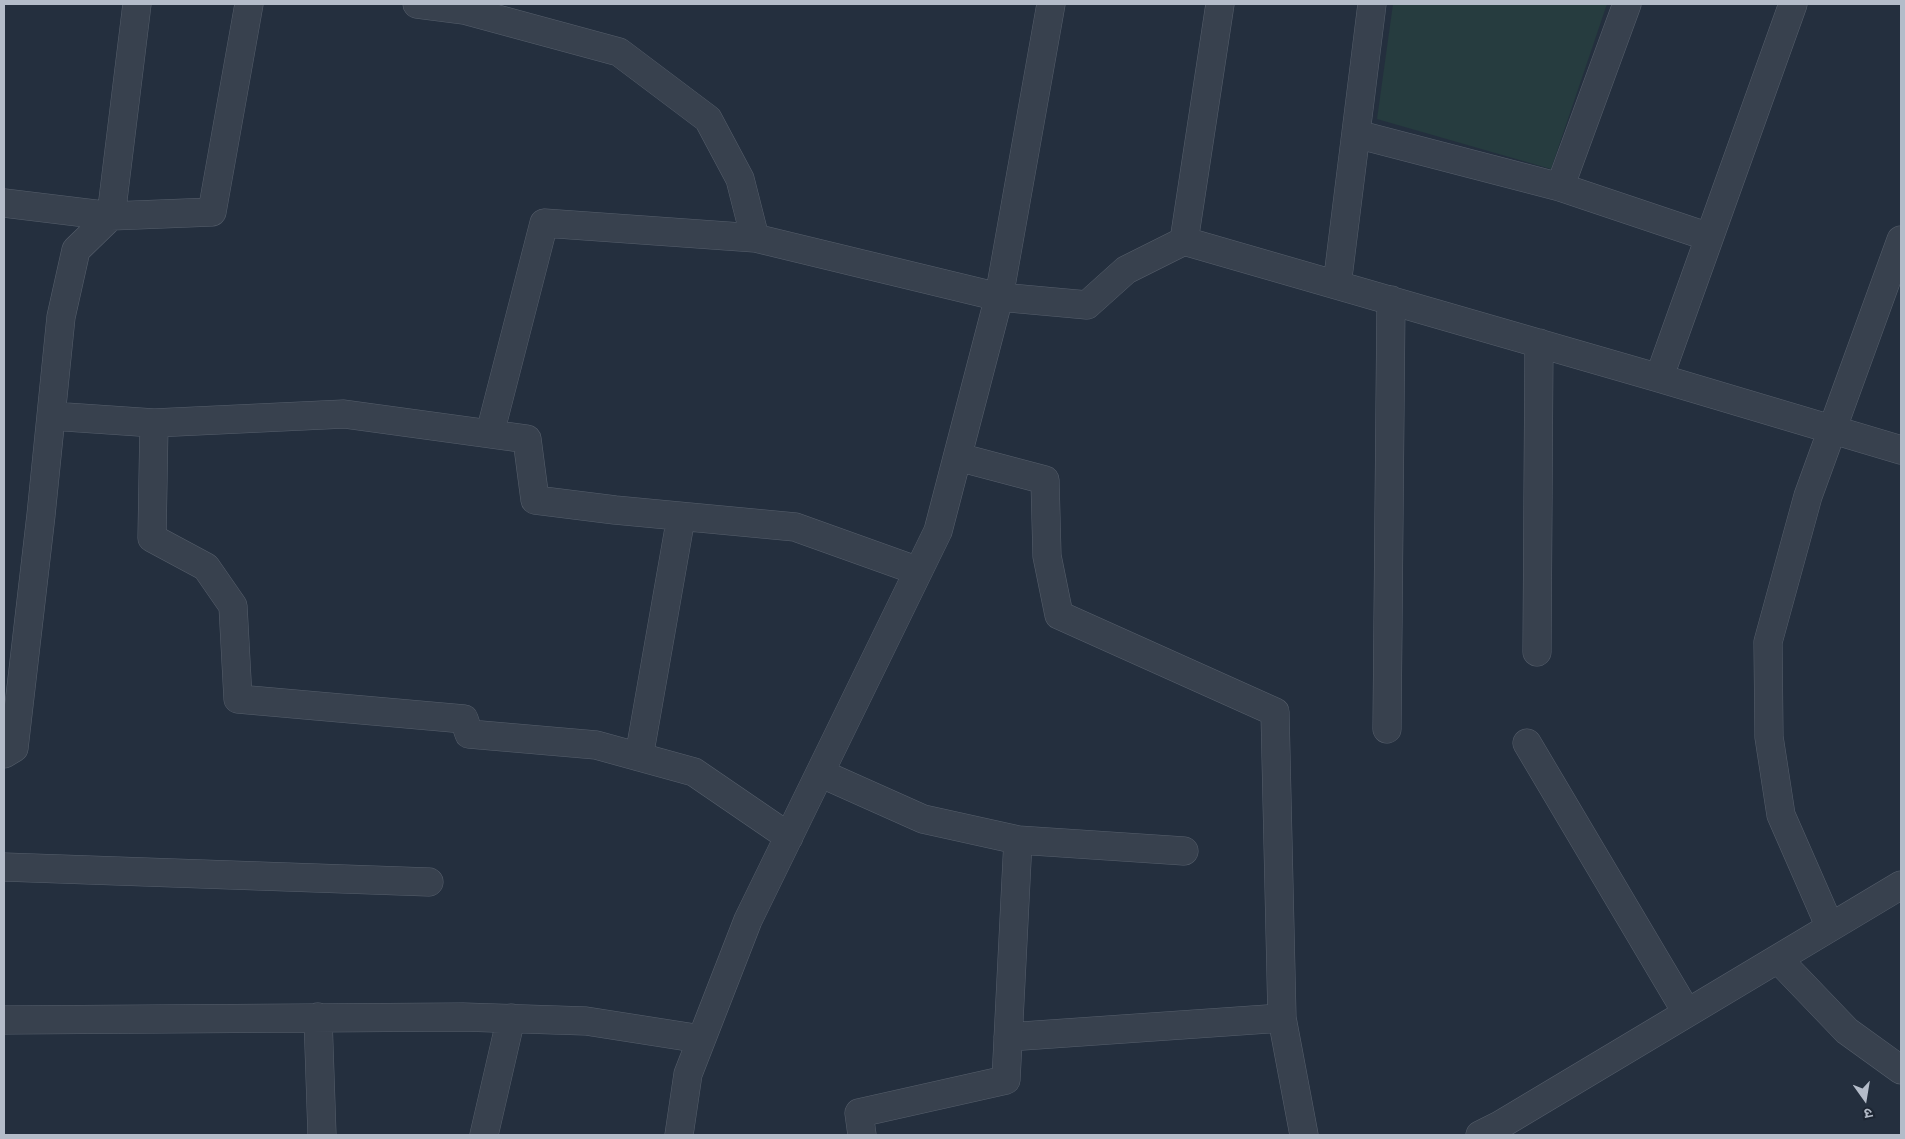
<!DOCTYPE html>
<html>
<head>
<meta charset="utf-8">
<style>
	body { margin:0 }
	#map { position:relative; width:1905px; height:1139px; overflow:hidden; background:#242f3e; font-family:Roboto,"Noto Sans Devanagari",sans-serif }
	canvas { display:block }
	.frame { position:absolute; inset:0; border:5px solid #b4bcc9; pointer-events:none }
	.north { position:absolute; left:1840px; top:1074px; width:50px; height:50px; -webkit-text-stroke:4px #1d2633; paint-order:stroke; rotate:167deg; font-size:14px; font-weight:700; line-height:20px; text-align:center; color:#b4bcc9 }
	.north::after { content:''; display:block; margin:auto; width:18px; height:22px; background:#b4bcc9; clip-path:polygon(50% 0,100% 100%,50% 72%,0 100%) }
</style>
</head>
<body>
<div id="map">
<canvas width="1905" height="1139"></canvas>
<div class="frame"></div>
<div class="north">उ</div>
</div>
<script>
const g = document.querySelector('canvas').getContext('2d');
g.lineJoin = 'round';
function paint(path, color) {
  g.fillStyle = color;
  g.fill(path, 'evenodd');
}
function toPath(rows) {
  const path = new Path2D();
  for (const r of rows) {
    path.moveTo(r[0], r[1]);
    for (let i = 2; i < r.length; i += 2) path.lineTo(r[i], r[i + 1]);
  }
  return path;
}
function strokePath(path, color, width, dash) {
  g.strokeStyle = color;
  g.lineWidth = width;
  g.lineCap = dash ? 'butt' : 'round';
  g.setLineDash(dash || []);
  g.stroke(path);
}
paint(toPath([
	[1393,4,1607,4,1551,169,1377,119]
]), '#263c3f');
const minor = toPath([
	[417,4,464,10,619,52,708,119,740,179,755,238],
	[1356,134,1560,187,1709,237],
	[1560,187,1627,4],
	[4,203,111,216,212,212,249,4],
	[1184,241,1220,4],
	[1337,285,1372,4],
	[1659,378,1793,4],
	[51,416,154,423,344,414,527,439,535,500,615,510,795,527,918,571],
	[154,423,152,538,206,567,233,606,238,699,464,719,469,734,596,745,694,772,789,837],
	[490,433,544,223,755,238,999,297,1087,305,1126,270,1184,241,1659,378,1901,450],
	[958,457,1045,480,1047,556,1059,615,1275,712,1282,1018,1304,1135],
	[1537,652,1539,343],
	[1387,729,1391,300],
	[1527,743,1687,1013],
	[4,754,14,748,41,515,61,317,76,250,111,216,137,4],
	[639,757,681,517],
	[820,773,923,819,1018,840,1184,851],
	[4,867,429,882],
	[1830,927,1781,815,1769,737,1768,642,1808,496,1901,240],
	[1778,959,1847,1031,1901,1070],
	[318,1017,322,1135],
	[4,1020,463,1017,586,1021,701,1039],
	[1008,1037,1282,1018],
	[484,1135,511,1018],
	[679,1135,688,1074,748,920,938,531,999,297,1051,4],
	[862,1135,859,1113,1006,1080,1018,840],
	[1480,1135,1500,1125,1901,885]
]);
strokePath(minor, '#565f6c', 29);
strokePath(minor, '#38414e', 28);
</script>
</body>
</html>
